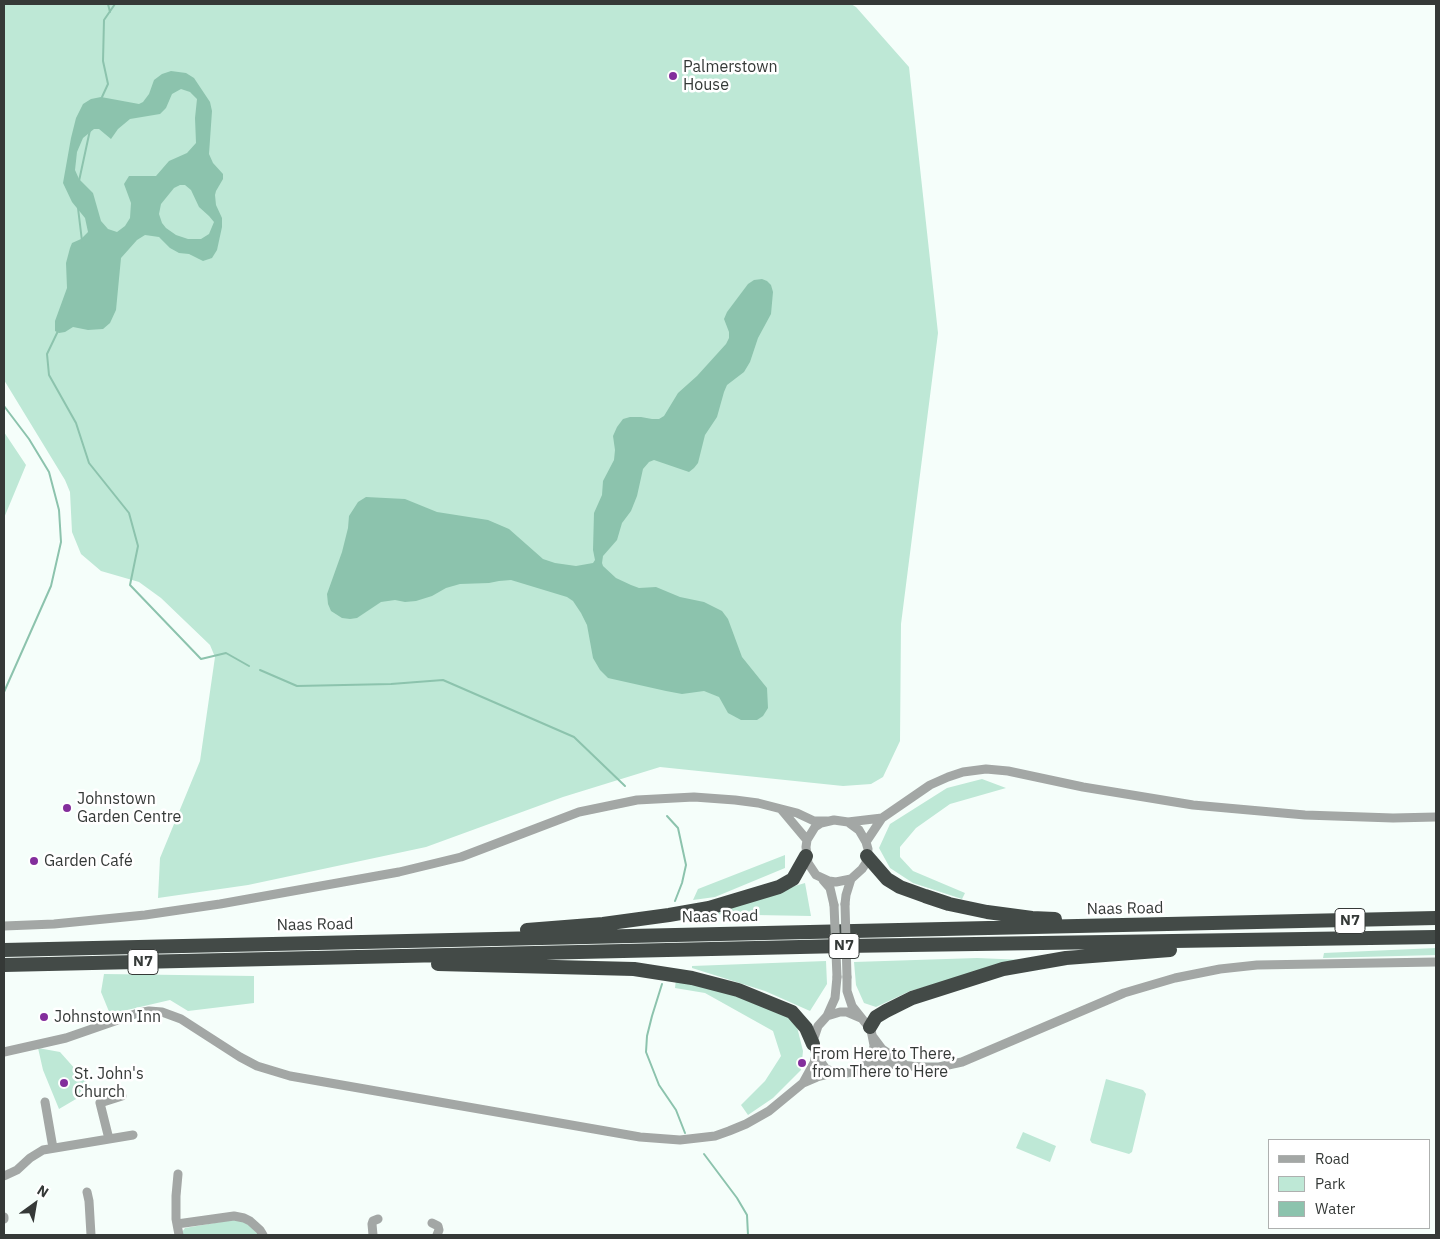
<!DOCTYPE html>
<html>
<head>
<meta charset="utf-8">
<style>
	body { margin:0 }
	#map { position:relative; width:1440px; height:1239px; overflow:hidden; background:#f5fefa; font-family:"IBM Plex Sans",sans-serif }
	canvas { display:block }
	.frame { position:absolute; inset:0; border:5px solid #353937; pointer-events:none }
	.legend { position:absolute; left:1268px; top:1139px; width:162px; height:90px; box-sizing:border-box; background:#fff; border:1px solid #aeb0af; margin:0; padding:6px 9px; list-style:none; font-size:15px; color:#353937 }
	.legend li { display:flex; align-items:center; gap:10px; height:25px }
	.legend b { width:25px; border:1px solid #aeb0af }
	.north { position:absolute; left:10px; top:1179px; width:50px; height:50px; -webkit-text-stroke:4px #fff; paint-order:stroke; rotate:32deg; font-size:14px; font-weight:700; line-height:20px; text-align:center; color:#353937 }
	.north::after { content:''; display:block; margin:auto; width:18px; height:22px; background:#353937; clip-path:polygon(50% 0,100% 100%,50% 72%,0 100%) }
</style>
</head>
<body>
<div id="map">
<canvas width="1440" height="1239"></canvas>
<div class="frame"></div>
<ul class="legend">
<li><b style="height:6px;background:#a3a7a5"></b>Road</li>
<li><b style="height:14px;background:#bee8d6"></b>Park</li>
<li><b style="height:14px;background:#8cc3ad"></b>Water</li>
</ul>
<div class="north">N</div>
</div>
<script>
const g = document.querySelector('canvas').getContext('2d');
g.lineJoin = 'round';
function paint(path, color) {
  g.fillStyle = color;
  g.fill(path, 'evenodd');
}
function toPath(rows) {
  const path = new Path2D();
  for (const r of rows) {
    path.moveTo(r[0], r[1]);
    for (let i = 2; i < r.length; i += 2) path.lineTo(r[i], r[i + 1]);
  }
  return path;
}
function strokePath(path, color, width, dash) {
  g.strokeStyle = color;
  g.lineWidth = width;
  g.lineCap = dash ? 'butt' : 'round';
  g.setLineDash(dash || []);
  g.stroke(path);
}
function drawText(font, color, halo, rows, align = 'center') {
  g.font = font + ' "IBM Plex Sans",sans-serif';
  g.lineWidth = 5;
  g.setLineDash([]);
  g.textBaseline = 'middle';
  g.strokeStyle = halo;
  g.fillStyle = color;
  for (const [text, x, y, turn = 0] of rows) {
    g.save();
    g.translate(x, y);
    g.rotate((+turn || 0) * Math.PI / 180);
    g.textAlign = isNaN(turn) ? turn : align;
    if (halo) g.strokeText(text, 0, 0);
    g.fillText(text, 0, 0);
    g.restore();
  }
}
paint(toPath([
	[4,4,851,4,856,7,909,67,938,333,901,624,900,741,883,777,871,784,843,786,660,767,563,797,426,847,248,885,158,898,160,858,200,761,215,657,210,645,161,598,139,582,101,571,81,554,72,532,70,492,65,480,4,380],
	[4,432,26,465,4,518],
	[982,779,1006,788,950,804,916,828,900,847,900,857,913,871,965,893,962,899,913,883,890,868,879,848,890,824,947,788],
	[785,855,785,868,715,897,693,900,698,889],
	[805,883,811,916,700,914],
	[1436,948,1436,955,1323,958,1324,953],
	[977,958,1025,960,910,991,876,1007,864,1003,856,985,854,962],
	[826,961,827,984,810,1011,765,991,692,968,692,966],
	[104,974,254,976,254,1003,188,1011,170,1000,110,1014,101,992],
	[676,979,747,997,795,1019,803,1051,801,1070,773,1098,748,1115,741,1105,765,1081,781,1056,773,1031,705,993,675,988],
	[38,1048,60,1052,93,1089,59,1109,43,1070],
	[1106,1079,1143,1090,1146,1094,1132,1152,1129,1154,1092,1143,1090,1140],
	[1023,1132,1056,1146,1050,1162,1016,1148],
	[232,1220,242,1221,251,1226,260,1235,183,1235,182,1232,185,1228]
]), '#bee8d6');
paint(toPath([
	[171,71,186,73,194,78,210,102,212,111,209,154,213,163,223,174,223,179,216,191,215,195,216,205,222,218,222,227,217,250,212,258,203,261,189,254,179,253,170,248,159,237,145,235,137,240,121,258,116,310,110,323,103,329,88,330,73,327,65,332,59,333,55,331,55,321,67,288,66,263,70,248,72,243,81,239,88,232,85,218,72,202,63,183,71,138,76,118,83,104,91,99,101,97,139,104,143,102,149,94,154,80,162,74],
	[181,89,190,92,197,99,195,118,196,143,187,153,169,161,156,176,129,176,124,184,131,203,130,218,125,226,117,232,108,229,101,221,93,193,79,179,75,170,77,152,83,138,94,129,99,129,111,139,118,129,130,119,160,114,166,108,172,94],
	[180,185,185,185,191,190,199,207,209,216,214,222,209,234,201,239,188,239,176,235,166,228,162,223,159,214,161,204,174,188],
	[762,279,767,281,771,285,773,292,771,314,758,338,750,362,744,372,727,385,724,392,717,417,705,435,698,463,694,468,689,472,654,460,649,462,643,469,637,496,631,511,622,523,617,540,603,556,602,563,603,566,616,578,631,585,639,588,656,587,680,597,704,602,722,611,728,619,742,657,767,688,768,708,763,716,757,720,741,720,728,713,719,697,704,691,682,694,666,691,608,678,600,670,593,658,587,625,581,613,573,601,567,597,511,580,499,581,489,583,460,584,446,588,432,596,416,601,405,602,395,600,381,602,357,618,350,619,342,618,331,611,328,604,327,594,342,552,348,528,349,516,358,502,366,497,405,499,437,512,488,520,509,529,543,559,555,563,576,566,593,563,595,560,593,550,594,513,602,495,603,481,614,460,615,450,613,436,617,427,623,419,630,417,641,417,652,419,659,419,664,416,678,393,697,376,726,344,729,338,729,332,724,319,727,312,748,284,754,280]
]), '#8cc3ad');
strokePath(toPath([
	[108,4,110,12],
	[102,97,108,84,103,61,104,20,115,4],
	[79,181,90,130],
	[78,208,82,241],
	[58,331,47,354,49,375,76,423,89,463,129,513,138,546,130,585,201,659,226,653,249,666],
	[4,406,29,439,49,472,59,510,61,542,51,586,4,692],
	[260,670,297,686,391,684,443,680,574,737,625,786],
	[667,816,678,828,686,865,682,883,675,901],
	[662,984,652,1016,647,1036,646,1052,659,1085,676,1110,685,1133],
	[704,1154,737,1198,747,1215,748,1235]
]), '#8cc3ad', 2);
strokePath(toPath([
	[781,809,807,840],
	[848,822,882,818],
	[866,842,882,818,930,785,948,777,963,772,986,769,1008,771,1083,787,1193,805,1305,815,1393,818,1436,817],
	[823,880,830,888,834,905],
	[845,904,846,895,851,879,862,869,866,863,868,849,866,842,859,830,848,822,834,820,821,823,815,827,807,840,806,847,808,863,816,875,829,881,836,882,851,879],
	[4,926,54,924,145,915,220,904,399,872,461,857,579,812,637,800,694,797,735,800,758,803,797,813,814,821,827,821],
	[847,977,847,991,852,1006,871,1030,874,1045,873,1053,864,1067,857,1071,841,1074,826,1069,816,1055,814,1047,814,1038,818,1026,827,1016,840,1012,847,1012,861,1018],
	[827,1016,835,998,837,977],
	[873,1037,882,1049,904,1064],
	[4,1052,66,1038,138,1013,149,1011,162,1012,181,1019,240,1057,257,1066,290,1076,640,1137,680,1140,715,1136,729,1131,746,1124,769,1111,803,1083,814,1063,816,1055],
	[864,1067,877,1063,922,1067,939,1067,962,1062,1124,993,1175,978,1220,969,1257,965,1436,962],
	[803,1083,817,1077,833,1073],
	[45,1102,53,1148],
	[109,1139,100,1103,122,1096],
	[178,1174,176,1196,176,1219,179,1235],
	[4,1176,17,1170,30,1158,43,1150,133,1135],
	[87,1192,89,1201,91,1235],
	[4,1217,4,1219],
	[432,1223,438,1226,439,1230,437,1235],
	[177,1224,234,1216,244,1218,250,1221,260,1230,263,1235],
	[373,1235,372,1224,373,1221,378,1219]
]), '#a3a7a5', 9);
strokePath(toPath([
	[867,856,887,879,900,887,925,896,949,904,987,912,1032,918,1055,919],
	[527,930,603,924,669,915,709,908,779,887,793,879,806,856],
	[4,950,1436,918],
	[438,964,634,969,692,978,738,990,792,1012,806,1028,813,1044],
	[4,965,844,946,1436,937],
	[870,1027,876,1017,886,1011,912,998,1003,969,1066,958,1170,950]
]), '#434a47', 14);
strokePath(toPath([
	[845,904,847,977],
	[834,905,837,977]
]), '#a3a7a5', 9);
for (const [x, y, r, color] of [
	[673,76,5,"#832e9c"],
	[67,808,5,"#832e9c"],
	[34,861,5,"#832e9c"],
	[44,1017,5,"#832e9c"],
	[802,1063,5,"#832e9c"],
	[64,1083,5,"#832e9c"]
]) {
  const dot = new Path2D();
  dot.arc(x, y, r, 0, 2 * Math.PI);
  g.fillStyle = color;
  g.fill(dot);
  strokePath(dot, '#fff', 2);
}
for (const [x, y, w] of [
	[1350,921,30],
	[844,946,30],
	[143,962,30]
]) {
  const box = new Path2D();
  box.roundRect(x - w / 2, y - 12.5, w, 25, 4);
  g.fillStyle = '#fff';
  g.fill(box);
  strokePath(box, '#353937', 1);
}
drawText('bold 15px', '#353937', null, [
	["N7",1350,921],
	["N7",844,946],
	["N7",143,962]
]);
drawText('16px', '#353937', '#fff', [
	["Palmerstown",683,67],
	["House",683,85],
	["Johnstown",77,799],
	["Garden Centre",77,817],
	["Garden Café",44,861],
	["Johnstown Inn",54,1017],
	["From Here to There,",812,1054],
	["from There to Here",812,1072],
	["St. John's",74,1074],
	["Church",74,1092]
], 'left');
drawText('16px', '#353937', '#fff', [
	["Naas Road",1125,909,-1],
	["Naas Road",720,917,-1],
	["Naas Road",315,925,-1]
]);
</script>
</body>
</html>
